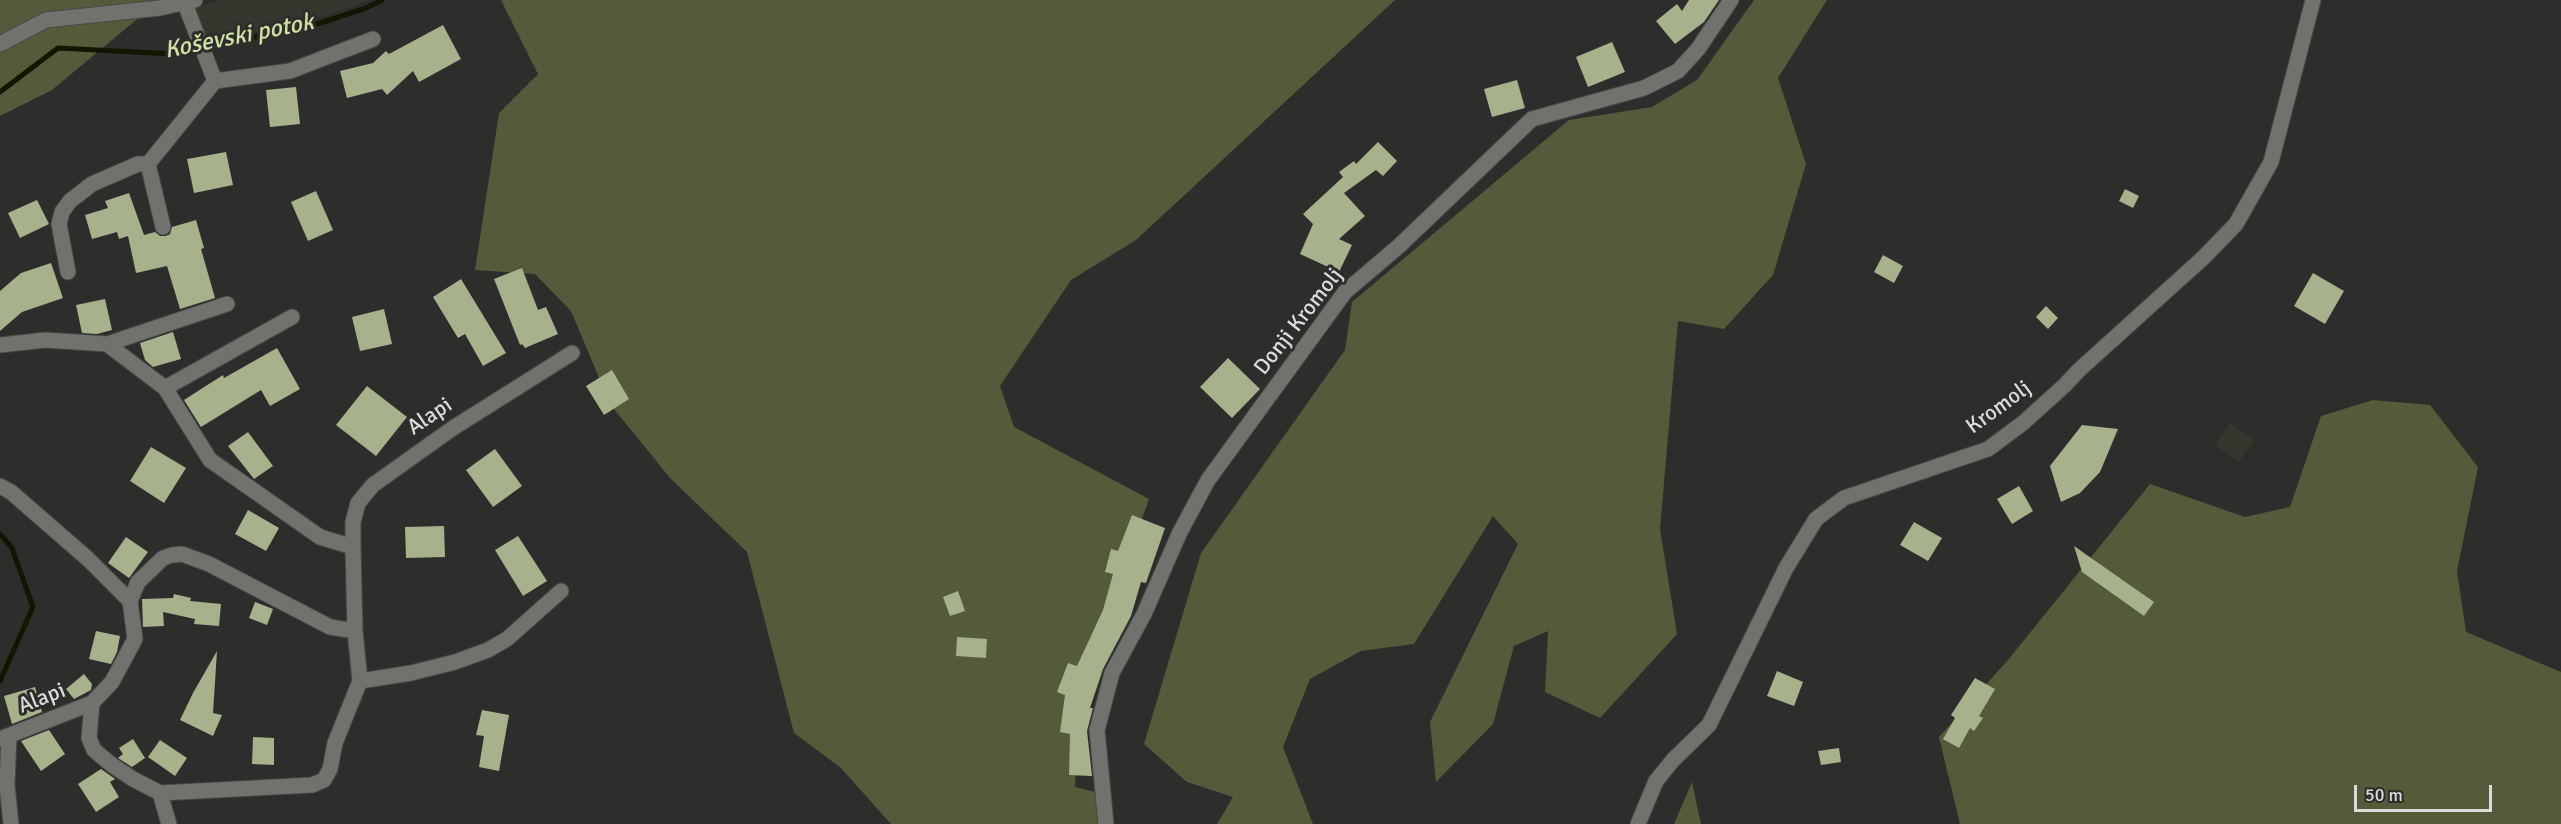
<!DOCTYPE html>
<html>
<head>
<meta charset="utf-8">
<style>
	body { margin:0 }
	#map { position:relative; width:2561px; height:824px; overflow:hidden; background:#2d2e2b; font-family:Signika,sans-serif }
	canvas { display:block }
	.scale { position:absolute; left:2354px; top:785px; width:138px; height:27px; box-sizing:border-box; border:3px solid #dbdcda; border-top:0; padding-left:8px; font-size:18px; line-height:21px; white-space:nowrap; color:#dbdcda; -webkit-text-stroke:4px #2d2e2b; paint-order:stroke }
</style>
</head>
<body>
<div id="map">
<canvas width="2561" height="824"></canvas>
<div class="scale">50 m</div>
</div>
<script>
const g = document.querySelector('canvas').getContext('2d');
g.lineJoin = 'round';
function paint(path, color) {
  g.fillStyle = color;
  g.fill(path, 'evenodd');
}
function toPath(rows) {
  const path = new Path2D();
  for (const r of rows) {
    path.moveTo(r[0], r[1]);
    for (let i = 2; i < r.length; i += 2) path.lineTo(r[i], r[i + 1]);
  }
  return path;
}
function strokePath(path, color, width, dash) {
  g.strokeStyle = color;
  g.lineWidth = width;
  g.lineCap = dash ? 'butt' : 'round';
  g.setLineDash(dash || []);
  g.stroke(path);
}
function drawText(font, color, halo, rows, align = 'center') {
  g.font = font + ' Signika,sans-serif';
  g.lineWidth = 6;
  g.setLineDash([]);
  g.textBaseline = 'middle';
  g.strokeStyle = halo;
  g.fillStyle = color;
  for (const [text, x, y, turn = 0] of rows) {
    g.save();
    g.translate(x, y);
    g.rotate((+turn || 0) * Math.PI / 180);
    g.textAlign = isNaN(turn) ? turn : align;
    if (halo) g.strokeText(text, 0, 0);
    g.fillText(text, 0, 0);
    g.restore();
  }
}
paint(toPath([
	[219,0,371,0,315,19,206,43,195,9],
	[2230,423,2254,440,2239,462,2215,445]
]), '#34372e');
paint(toPath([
	[0,0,160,0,52,90,0,116],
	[501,0,1395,0,1136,240,1071,280,1000,386,1014,427,1149,499,1114,596,1081,673,1075,787,1112,796,1111,824,891,824,841,768,794,733,747,552,670,478,610,404,571,311,535,274,475,270,499,113,538,74],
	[1754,0,1827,0,1778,78,1806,164,1773,275,1724,329,1678,321,1660,529,1677,634,1600,718,1545,692,1548,631,1514,646,1493,724,1436,782,1430,722,1518,544,1493,516,1414,644,1361,651,1310,679,1283,747,1313,824,1217,824,1233,797,1187,782,1144,744,1201,553,1345,350,1352,302,1569,120,1652,107,1697,80],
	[2373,400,2430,405,2478,467,2457,571,2466,632,2561,672,2561,824,1960,824,1939,737,2008,660,2150,484,2245,517,2290,507,2321,416],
	[1692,782,1701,824,1674,824]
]), '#535b3a');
strokePath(toPath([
	[0,92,58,48,174,54,317,24,366,8,382,0],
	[0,534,12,548,33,607,0,681]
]), '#101600', 5);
paint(toPath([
	[1689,0,1719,0,1704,22,1675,44,1656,21,1677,4,1682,11],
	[443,25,461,59,419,82,413,71,387,95,382,89,347,98,340,71,373,63,386,51,389,54],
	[1612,42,1625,72,1588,87,1576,57],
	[1517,80,1525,108,1492,117,1484,89],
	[296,87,300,124,270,127,266,90],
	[1378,142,1397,161,1383,176,1376,170,1344,193,1365,216,1339,239,1352,245,1339,272,1300,254,1313,224,1303,214,1343,177,1339,172,1354,161,1356,164],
	[226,152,233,185,194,193,187,159],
	[2125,189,2139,196,2133,208,2119,201],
	[316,191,333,230,308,241,291,202],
	[129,193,144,235,155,232,160,236,166,236,170,234,172,227,196,220,204,248,201,249,215,298,180,309,167,266,136,273,128,236,119,239,117,232,92,239,85,215,108,208,105,201],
	[37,200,49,224,20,238,8,213],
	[1883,255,1903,266,1894,283,1874,272],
	[51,263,63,298,22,312,0,331,0,291,21,273],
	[522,268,538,310,546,307,558,334,525,348,522,344,520,345,494,279],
	[2313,273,2344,291,2325,324,2294,306],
	[461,279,506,353,483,366,465,334,458,338,433,297],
	[105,299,112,330,97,334,82,333,76,305],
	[2046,306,2058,318,2048,329,2036,317],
	[384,309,392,344,360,351,352,317],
	[173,332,181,359,153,367,145,360,140,343],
	[277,348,300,389,270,406,261,390,201,427,184,400,223,375,224,378],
	[1228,358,1260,389,1232,418,1200,387],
	[612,370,629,399,604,415,586,386],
	[367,386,407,417,376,456,336,425],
	[2082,425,2118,429,2100,472,2080,493,2061,502,2050,466],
	[248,432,273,466,254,479,228,446],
	[151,447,186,468,164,503,130,481],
	[495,449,522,486,493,507,466,470],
	[2019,486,2033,511,2012,524,1997,499],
	[248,510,279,528,266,551,235,534],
	[1132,515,1165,528,1146,583,1141,582,1131,616,1103,669,1090,708,1093,708,1087,731,1092,776,1069,775,1070,734,1060,732,1065,695,1057,692,1068,663,1077,666,1103,610,1113,574,1105,572,1111,549,1118,551],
	[1914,522,1942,538,1928,561,1900,545],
	[444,526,445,557,406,558,405,527],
	[518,536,547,581,523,596,495,550],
	[126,537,148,552,129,578,108,563],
	[2074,546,2154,602,2144,616,2082,572],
	[958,591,965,611,950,616,943,597],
	[174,594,191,598,190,601,221,604,219,626,194,624,195,619,163,612,164,626,143,627,142,599,173,598],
	[255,602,273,609,267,625,249,618],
	[96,631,120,636,117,652,111,664,89,659],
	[957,637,987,639,986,658,956,656],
	[217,651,213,713,222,715,213,736,180,720,193,693],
	[1777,671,1803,682,1794,706,1767,696],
	[84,674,92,684,91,690,74,699,66,689],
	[1975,678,1995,689,1979,716,1983,718,1974,731,1970,728,1959,748,1943,739,1955,718,1951,715],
	[35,687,42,712,12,724,4,696],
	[482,710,509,715,499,771,479,767,484,736,476,735],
	[49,730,65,754,41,771,21,741],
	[253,737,274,738,274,765,252,764],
	[133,739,145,758,132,767,118,758,123,754,119,748],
	[160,740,187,758,175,776,148,757],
	[1839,748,1841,762,1821,765,1818,751],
	[101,769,115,779,110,782,119,797,96,812,78,784]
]), '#a7b18c');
const minor = toPath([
	[185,4,215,81],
	[148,164,163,227],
	[68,272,59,224,62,212,70,201,92,184,138,164,148,164,215,81,290,71,373,39],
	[107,344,227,304],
	[0,345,45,340,107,344,165,388,210,460,320,537,353,547,353,522,358,503,373,485,453,428,572,353],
	[165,388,292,317],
	[0,486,11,492,88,559,130,601,135,639,112,682,92,703,0,739],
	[130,601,138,582,163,558,172,555,182,554,209,564,330,627,355,631,353,547],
	[355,631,360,681,411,673,455,662,488,650,507,639,561,591],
	[92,703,89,738,94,750,112,765,133,779,160,793,169,824],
	[9,736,7,785,11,824],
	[160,793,312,785,324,780,330,769,335,743,360,681],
	[1106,824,1097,730,1112,673,1144,614,1180,532,1208,480,1345,292,1399,246,1532,119,1644,88,1678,71,1698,49,1731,0],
	[1638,824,1656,781,1673,760,1709,725,1786,568,1816,519,1844,498,1988,449,2023,423,2065,385,2079,370,2203,258,2236,224,2271,162,2313,0]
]);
const tertiary = toPath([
	[0,44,46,20,160,8,195,0]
]);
strokePath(minor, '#484947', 17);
strokePath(tertiary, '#484947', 17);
strokePath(minor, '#70726e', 15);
strokePath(tertiary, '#70726e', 15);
drawText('22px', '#dbdcda', '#2d2e2b', [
	["Donji Kromolj",1299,322,-52],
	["Kromolj",1999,408,-36],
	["Alapi",430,417,-34],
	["Alapi",42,699,-21]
]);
drawText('italic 24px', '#d0e1a3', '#2d2e2b', [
	["Koševski potok",239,37,-11]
]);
</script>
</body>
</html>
